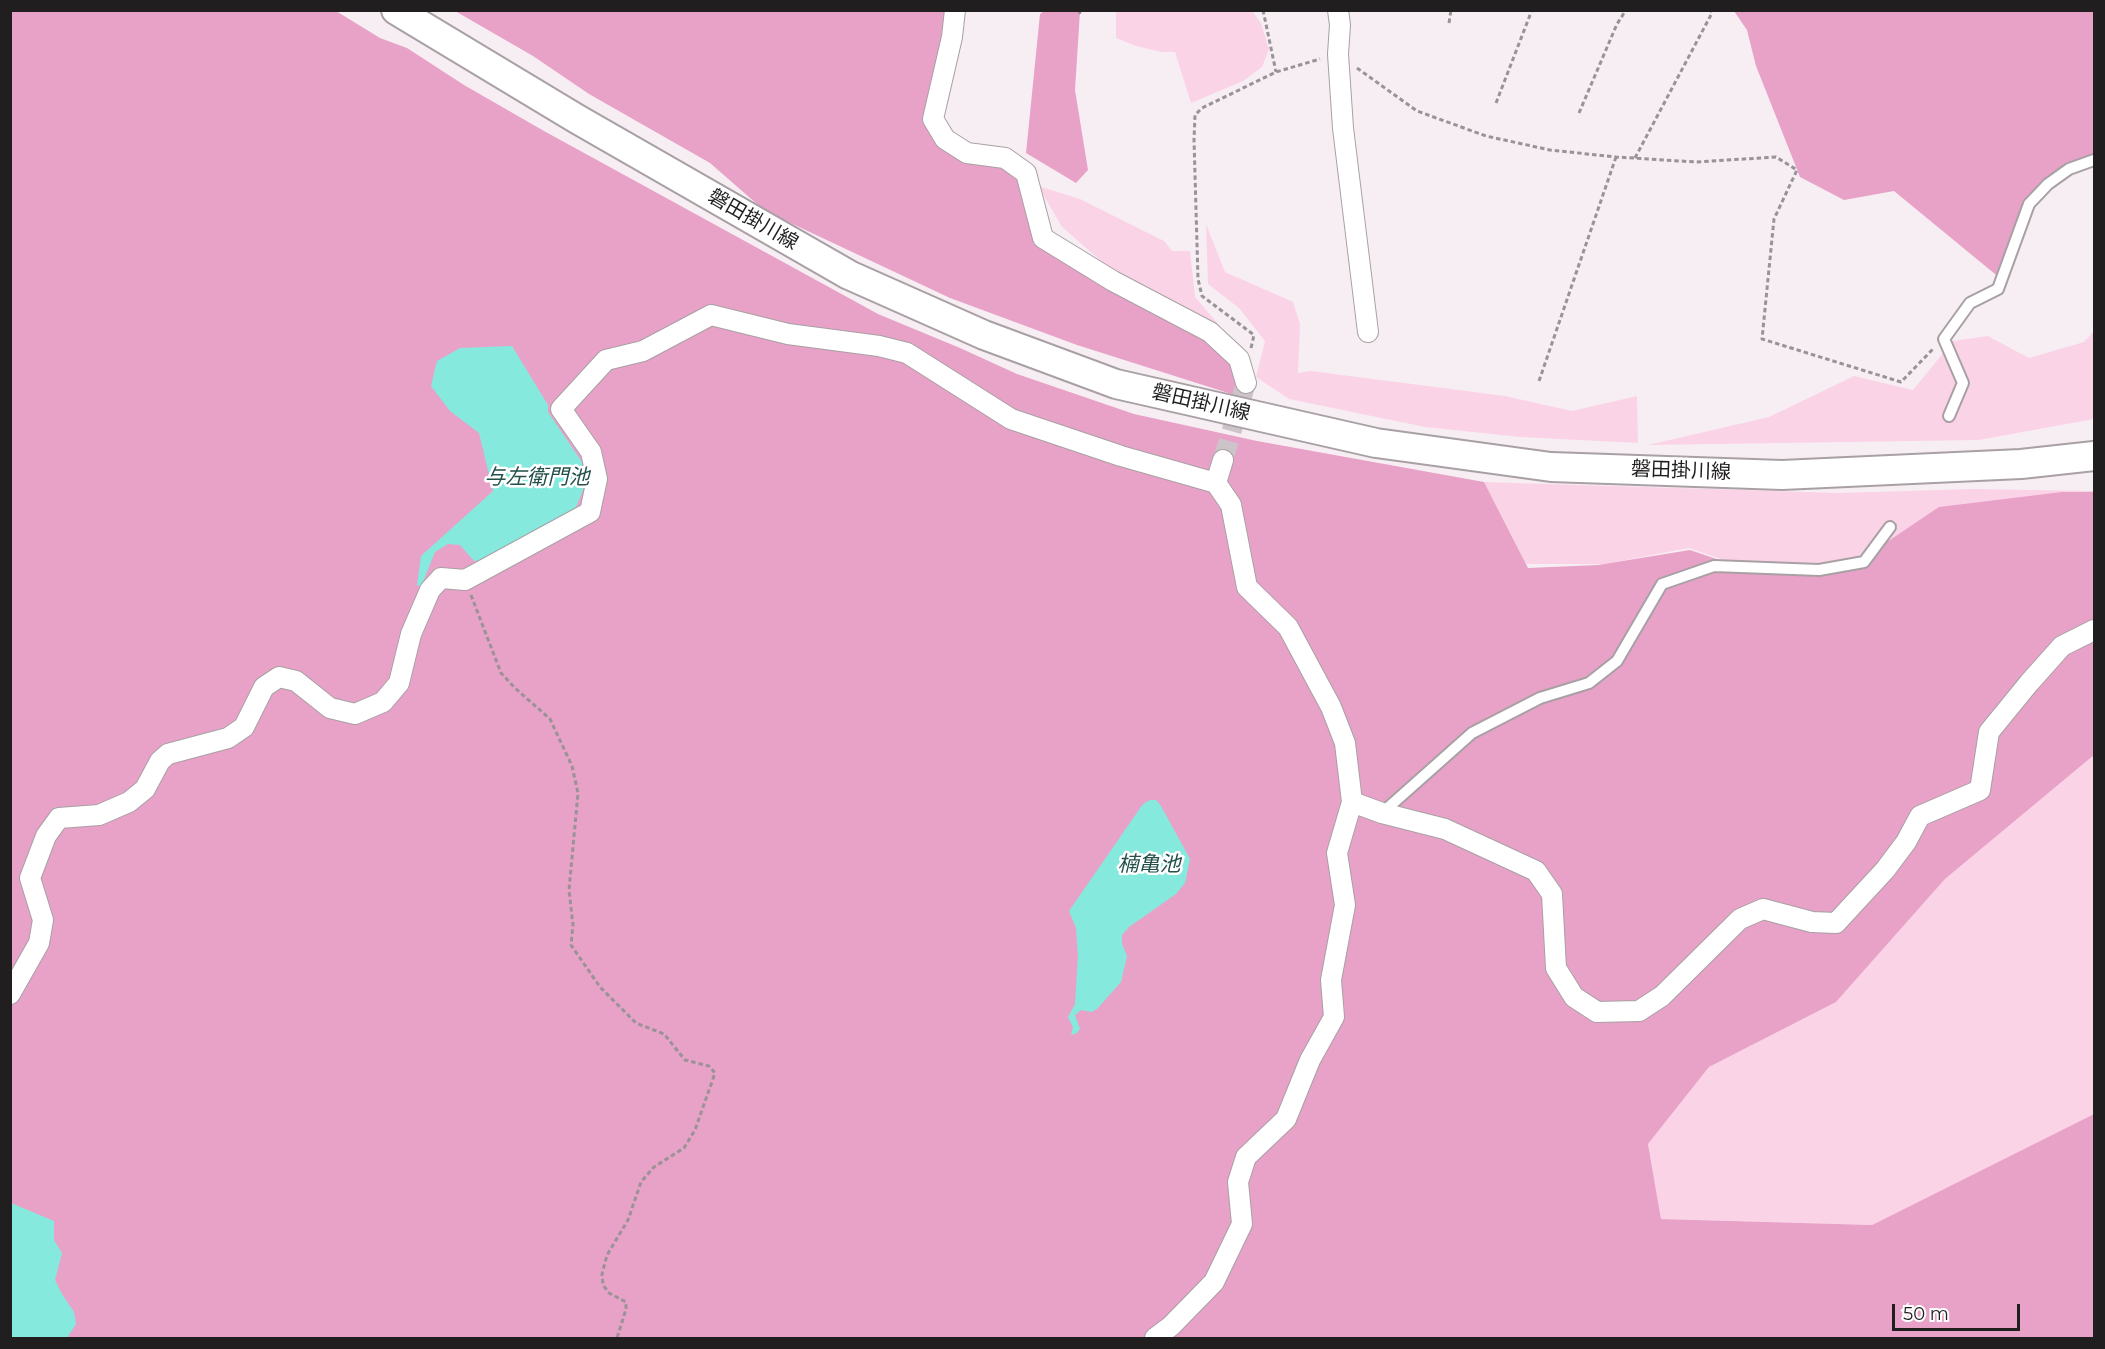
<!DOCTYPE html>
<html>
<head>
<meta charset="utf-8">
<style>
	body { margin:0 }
	#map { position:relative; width:2105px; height:1349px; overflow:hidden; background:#f7eef3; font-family:Montserrat,sans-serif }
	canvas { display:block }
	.frame { position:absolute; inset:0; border:12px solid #211e1f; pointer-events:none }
	.scale { position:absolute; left:1892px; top:1304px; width:128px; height:27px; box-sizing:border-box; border:3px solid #211e1f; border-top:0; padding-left:8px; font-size:18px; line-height:21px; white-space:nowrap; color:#211e1f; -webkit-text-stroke:4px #fff; paint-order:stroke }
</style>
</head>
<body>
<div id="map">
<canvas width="2105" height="1349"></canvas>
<div class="frame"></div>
<div class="scale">50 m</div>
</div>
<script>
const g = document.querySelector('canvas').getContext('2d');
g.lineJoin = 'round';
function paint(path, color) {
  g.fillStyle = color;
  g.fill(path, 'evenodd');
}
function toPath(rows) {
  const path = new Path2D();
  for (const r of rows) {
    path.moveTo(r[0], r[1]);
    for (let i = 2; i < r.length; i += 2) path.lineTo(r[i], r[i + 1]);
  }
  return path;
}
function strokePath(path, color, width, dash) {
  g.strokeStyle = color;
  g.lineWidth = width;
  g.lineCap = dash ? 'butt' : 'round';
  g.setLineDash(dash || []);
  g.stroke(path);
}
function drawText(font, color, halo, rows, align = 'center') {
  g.font = font + ' Montserrat,"Noto Sans JP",sans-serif';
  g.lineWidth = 5;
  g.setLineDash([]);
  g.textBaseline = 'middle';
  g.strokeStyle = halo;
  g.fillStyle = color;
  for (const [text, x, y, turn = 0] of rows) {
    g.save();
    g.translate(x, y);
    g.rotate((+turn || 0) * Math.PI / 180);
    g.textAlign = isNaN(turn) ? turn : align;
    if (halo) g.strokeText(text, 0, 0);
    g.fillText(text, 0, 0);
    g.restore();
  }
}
paint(toPath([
	[1116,11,1252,11,1261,23,1269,49,1262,67,1243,81,1191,103,1175,52,1162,52,1136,46,1116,38],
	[1038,186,1080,199,1164,241,1172,251,1190,251,1195,297,1230,338,1124,281,1062,227],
	[1206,224,1225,272,1293,302,1300,324,1298,373,1311,371,1505,396,1572,411,1637,396,1638,443,1520,437,1425,427,1289,399,1256,377,1265,341,1239,308,1208,284],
	[2094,331,2094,419,1979,440,1648,445,1769,417,1854,376,1913,390,1953,341,1988,336,2029,358,2084,342],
	[1484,482,1838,493,1973,489,2094,491,2094,493,1872,552,1819,570,1744,567,1689,548,1605,564,1526,564],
	[2094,755,2094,1114,1872,1225,1661,1219,1648,1144,1709,1067,1836,1002,1945,879]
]), '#fbd3e7');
paint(toPath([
	[10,11,336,11,380,38,407,48,464,85,544,131,878,314,960,348,1017,374,1134,414,1257,441,1484,482,1528,568,1598,565,1690,550,1740,567,1819,570,1872,552,1939,507,2062,492,2094,492,2094,755,1945,879,1836,1002,1709,1067,1648,1144,1661,1219,1872,1225,2094,1114,2094,1338,11,1338],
	[455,11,955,11,933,119,957,147,1026,173,1043,238,1239,359,1244,398,1077,345,950,298,765,211,710,163,589,94,533,56],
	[1044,11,1080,11,1075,90,1088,170,1076,183,1026,153,1040,14],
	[1734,11,2094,11,2094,159,2069,169,2029,204,2001,279,1894,191,1844,200,1800,177,1756,66,1747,30]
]), '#e8a2c7');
paint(toPath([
	[512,346,548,405,548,412,582,462,583,490,575,510,497,560,474,561,460,545,448,544,435,552,421,587,417,585,421,556,493,491,479,433,450,411,431,386,437,361,460,348],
	[1150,800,1156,800,1161,806,1190,859,1185,883,1176,894,1129,927,1122,935,1122,944,1127,956,1121,982,1097,1009,1092,1012,1081,1010,1075,1015,1080,1029,1077,1033,1071,1035,1073,1027,1068,1017,1075,1004,1078,956,1076,928,1069,911,1143,804],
	[11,1203,54,1221,54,1240,62,1253,55,1280,62,1294,74,1312,76,1324,67,1338,11,1338]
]), '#86e9de');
strokePath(toPath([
	[1223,460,1246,383]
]), '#ccc4c9', 20, [20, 10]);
const service = toPath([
	[1949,416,1963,383,1944,339,1970,303,1998,289,2029,204,2048,184,2069,169,2094,160],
	[1382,813,1472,733,1540,698,1589,683,1617,661,1662,584,1714,566,1819,570,1864,562,1890,527]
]);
const minor = toPath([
	[955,10,952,37,933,119,945,139,967,153,1005,158,1026,173,1043,238,1113,281,1210,332,1239,359,1246,383],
	[1338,10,1340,25,1338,54,1343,128,1368,332],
	[1223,460,1216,483,1231,505,1247,587,1288,627,1331,707,1345,743,1352,802,1382,813,1445,829,1536,871,1552,894,1556,968,1574,997,1597,1012,1639,1011,1662,996,1740,919,1763,909,1812,922,1836,923,1885,870,1906,842,1920,816,1980,790,1989,732,2029,683,2062,646,2094,630],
	[10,994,39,943,43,920,30,878,46,836,59,818,99,815,129,802,145,789,160,761,168,754,228,738,244,727,264,687,279,677,296,681,330,708,355,714,383,702,399,683,411,634,430,590,441,578,465,580,590,512,597,479,591,452,561,409,606,360,643,351,711,315,788,334,879,346,907,353,1011,419,1121,456,1216,483],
	[1155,1338,1171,1326,1214,1282,1242,1224,1238,1182,1246,1157,1286,1119,1310,1060,1334,1017,1331,980,1345,905,1337,853,1352,802]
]);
const secondary = toPath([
	[396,10,577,119,849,275,984,335,1116,384,1376,443,1551,467,1782,475,2021,464,2094,456]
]);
strokePath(service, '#a8a0a4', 14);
strokePath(minor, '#a8a0a4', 22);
strokePath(secondary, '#a8a0a4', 32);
strokePath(toPath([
	[1079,10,1080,14],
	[1263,10,1276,72],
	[1449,23,1451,10],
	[1357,68,1417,111,1486,136,1550,150,1616,157,1696,162,1776,157,1797,170,1774,219,1762,339,1901,382,1933,349],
	[1496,103,1532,10],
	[1579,113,1617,24,1626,10],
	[1635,158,1712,13,1711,10],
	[1251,348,1254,335,1202,296,1198,279,1194,140,1195,115,1202,108,1276,72,1320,59],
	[1539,381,1616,157],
	[471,595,501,673,515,688,550,719,572,766,578,793,569,890,573,925,571,945,600,987,636,1023,664,1034,685,1060,709,1066,715,1073,695,1130,684,1148,654,1167,641,1182,628,1220,607,1255,602,1274,603,1285,609,1293,626,1302,626,1309,617,1338]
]), '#999296', 3, [4.5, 3]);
strokePath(service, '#fff', 10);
strokePath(minor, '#fff', 20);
strokePath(secondary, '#fff', 28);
drawText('20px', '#211e1f', '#fff', [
	["磐田掛川線",753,220,30],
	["磐田掛川線",1201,403,13],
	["磐田掛川線",1681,471,2]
]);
drawText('italic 21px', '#23504b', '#fff', [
	["与左衛門池",537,478],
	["楠亀池",1149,865]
]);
</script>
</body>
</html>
